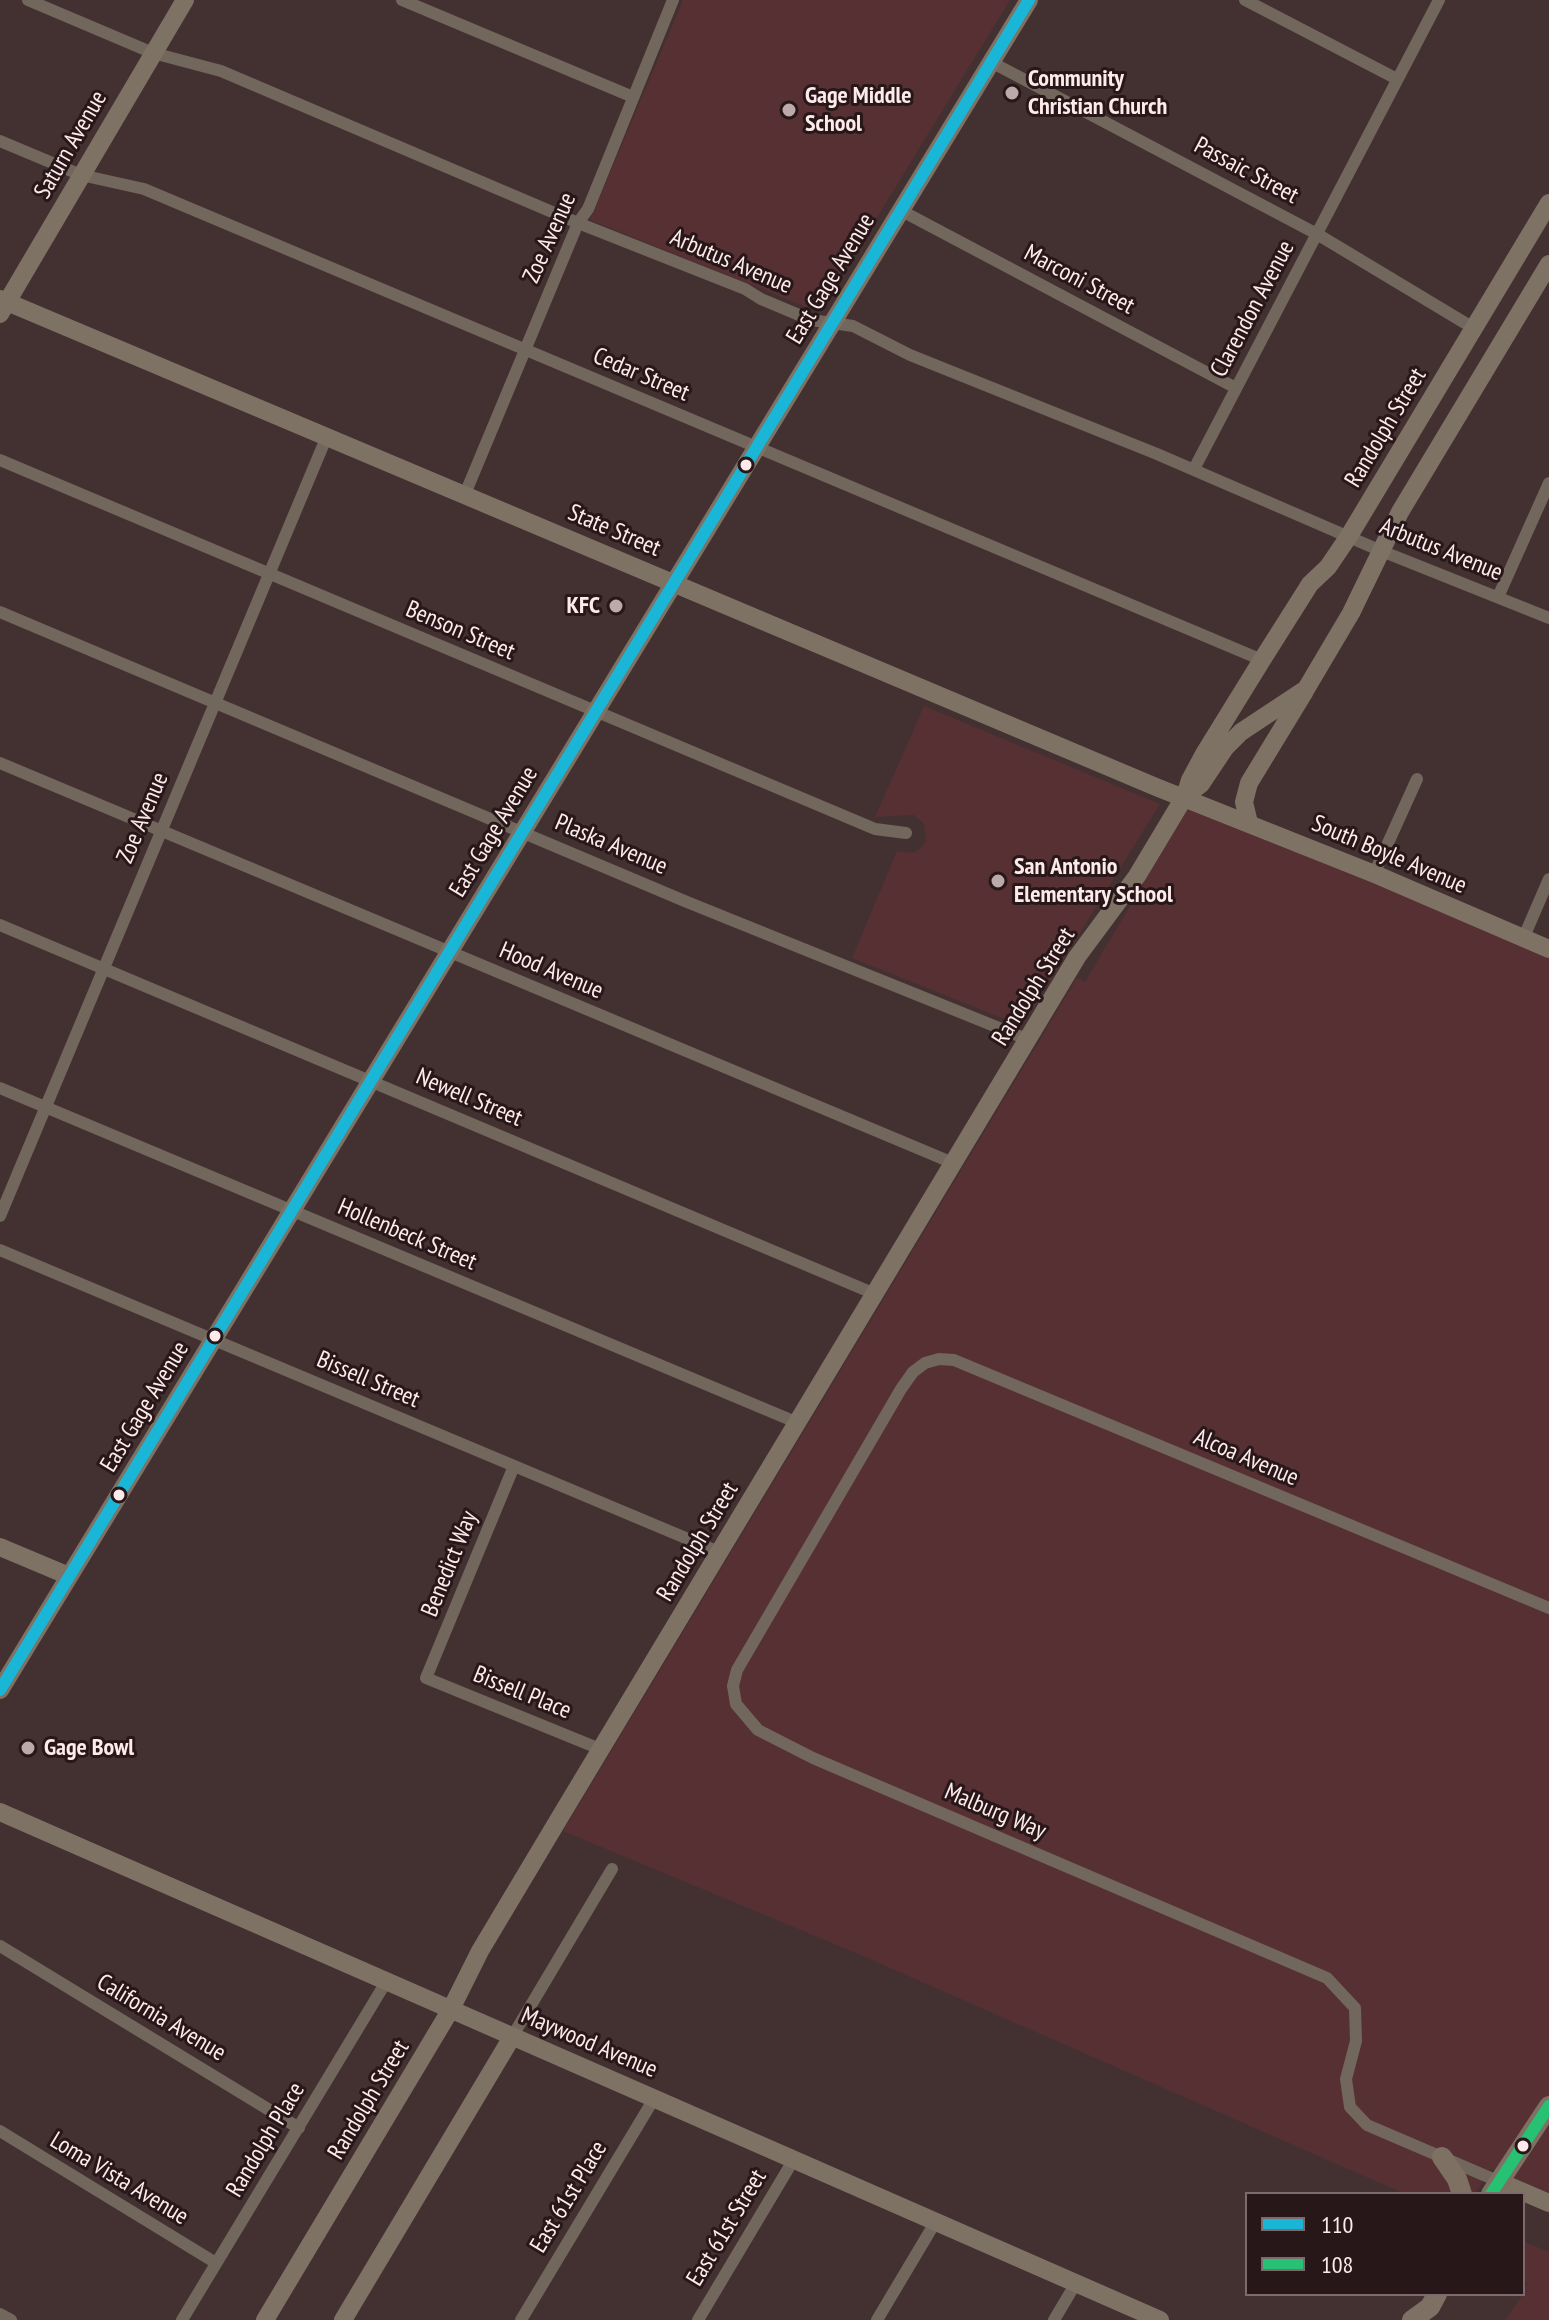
<!DOCTYPE html>
<html>
<head>
<meta charset="utf-8">
<style>
	body { margin:0 }
	#map { position:relative; width:1549px; height:2320px; overflow:hidden; background:#433132; font-family:"PT Sans Narrow",sans-serif }
	canvas { display:block }
	.legend { position:absolute; left:1245px; top:2192px; width:280px; height:104px; box-sizing:border-box; background:#271718; border:2px solid #7d6b6c; margin:0; padding:10px 14px; list-style:none; font-size:24px; color:#fdeaeb }
	.legend li { display:flex; align-items:center; gap:16px; height:40px }
	.legend b { width:40px; border:2px solid #7d6b6c }
</style>
</head>
<body>
<div id="map">
<canvas width="1549" height="2320"></canvas>
<ul class="legend">
<li><b style="height:10px;background:#1ab6d8"></b>110</li>
<li><b style="height:10px;background:#26c172"></b>108</li>
</ul>
</div>
<script>
const g = document.querySelector('canvas').getContext('2d');
g.lineJoin = 'round';
function paint(path, color) {
  g.fillStyle = color;
  g.fill(path, 'evenodd');
}
function toPath(rows) {
  const path = new Path2D();
  for (const r of rows) {
    path.moveTo(r[0], r[1]);
    for (let i = 2; i < r.length; i += 2) path.lineTo(r[i], r[i + 1]);
  }
  return path;
}
function strokePath(path, color, width, dash) {
  g.strokeStyle = color;
  g.lineWidth = width;
  g.lineCap = dash ? 'butt' : 'round';
  g.setLineDash(dash || []);
  g.stroke(path);
}
function drawText(font, color, halo, rows, align = 'center') {
  g.font = font + ' "PT Sans Narrow",sans-serif';
  g.lineWidth = 6;
  g.setLineDash([]);
  g.textBaseline = 'middle';
  g.strokeStyle = halo;
  g.fillStyle = color;
  for (const [text, x, y, turn = 0] of rows) {
    g.save();
    g.translate(x, y);
    g.rotate((+turn || 0) * Math.PI / 180);
    g.textAlign = isNaN(turn) ? turn : align;
    if (halo) g.strokeText(text, 0, 0);
    g.fillText(text, 0, 0);
    g.restore();
  }
}
paint(toPath([
	[683,0,1010,0,819,312,590,220],
	[924,706,1160,804,1022,1026,852,958,897,851,913,853,921,848,926,841,924,824,914,815,875,817],
	[1194,798,1549,948,1549,2194,1491,2169,1475,2194,1405,2194,856,1953,563,1831,1077,978,1085,982],
	[1523,2241,1549,2252,1549,2320,1505,2320,1523,2294,1527,2283,1523,2280]
]), '#563033');
strokePath(toPath([
	[28,0,153,53,221,71,578,223,745,289,761,299,811,320,853,326,910,355,1157,454,1379,550,1549,618],
	[402,0,633,97],
	[1245,0,1397,79],
	[991,62,1317,234,1475,329],
	[0,141,81,175,144,189,1262,660],
	[900,210,1236,388],
	[0,460,875,829,906,833],
	[1194,469,1439,0],
	[465,494,578,223,588,209,673,0],
	[1498,597,1549,483],
	[0,612,687,902,1029,1040],
	[0,763,953,1163],
	[1374,874,1417,779],
	[0,925,875,1294],
	[1523,939,1549,879],
	[0,1088,798,1423],
	[0,1216,327,436],
	[0,1250,719,1552],
	[514,1466,426,1678,600,1749],
	[0,1946,299,2128],
	[512,2037,612,1869],
	[0,2131,216,2263],
	[1500,2182,1367,2125,1350,2107,1346,2079,1356,2041,1355,2008,1327,1978,813,1758,758,1730,736,1704,733,1686,737,1670,901,1389,913,1372,925,1363,939,1359,954,1360,1549,1608],
	[0,2314,11,2320],
	[182,2320,386,1982],
	[521,2320,655,2097],
	[698,2320,794,2159],
	[877,2320,936,2221],
	[1054,2320,1076,2283]
]), '#72675c', 12);
strokePath(toPath([
	[0,299,1156,787,1377,875,1549,949],
	[0,314,185,0],
	[1193,790,1201,784,1225,748,1241,732,1306,689,1351,613,1400,512,1549,264],
	[1249,823,1244,802,1249,783,1305,691],
	[0,1547,69,1576],
	[0,1690,1029,0],
	[0,1812,1160,2320],
	[1500,2182,1549,2203],
	[265,2320,451,2009,480,1951,560,1817,1077,957,1137,876,1185,796,1190,780,1204,754,1262,660,1310,584,1328,567,1349,536,1549,203],
	[343,2320,512,2037]
]), '#7e7265', 18);
strokePath(toPath([
	[1442,2157,1457,2179,1462,2194],
	[1491,2194,1549,2106],
	[1412,2320,1430,2307,1437,2294]
]), '#7e7062', 20);
strokePath(toPath([
	[0,1690,1029,0]
]), '#1ab6d8', 12);
strokePath(toPath([
	[1491,2194,1549,2106]
]), '#26c172', 12);
for (const [x, y, r, color] of [
	[1012,93,8,"#bca9aa"],
	[789,110,8,"#bca9aa"],
	[746,465,7,"#fdeaeb"],
	[616,606,8,"#bca9aa"],
	[998,881,8,"#bca9aa"],
	[215,1336,7,"#fdeaeb"],
	[119,1495,7,"#fdeaeb"],
	[28,1748,8,"#bca9aa"],
	[1523,2146,7,"#fdeaeb"]
]) {
  const dot = new Path2D();
  dot.arc(x, y, r, 0, 2 * Math.PI);
  g.fillStyle = color;
  g.fill(dot);
  strokePath(dot, '#271718', 3);
}
drawText('bold 24px', '#fdeaeb', '#271718', [
	["Community",1028,79],
	["Christian Church",1028,107],
	["Gage Middle",805,96],
	["School",805,124],
	["KFC",600,606,"right"],
	["San Antonio",1014,867],
	["Elementary School",1014,895],
	["Gage Bowl",44,1748]
], 'left');
drawText('24px', '#fdeaeb', '#271718', [
	["Saturn Avenue",71,145,-60],
	["Passaic Street",1246,171,28],
	["Zoe Avenue",550,238,-66],
	["Arbutus Avenue",731,262,23],
	["East Gage Avenue",831,279,-59],
	["Marconi Street",1079,280,28],
	["Clarendon Avenue",1253,309,-62],
	["Cedar Street",641,375,23],
	["Randolph Street",1386,428,-59],
	["State Street",614,531,23],
	["Arbutus Avenue",1441,550,22],
	["Benson Street",460,631,23],
	["Zoe Avenue",143,818,-67],
	["East Gage Avenue",494,832,-59],
	["Plaska Avenue",611,845,23],
	["South Boyle Avenue",1389,855,23],
	["Hood Avenue",551,971,23],
	["Randolph Street",1034,987,-58],
	["Newell Street",469,1098,23],
	["Hollenbeck Street",407,1235,23],
	["Bissell Street",368,1380,23],
	["East Gage Avenue",145,1407,-59],
	["Alcoa Avenue",1246,1458,23],
	["Randolph Street",698,1542,-59],
	["Benedict Way",450,1564,-68],
	["Bissell Place",522,1693,22],
	["Malburg Way",995,1812,23],
	["California Avenue",161,2018,31],
	["Maywood Avenue",589,2043,23],
	["Randolph Street",369,2100,-59],
	["Randolph Place",266,2140,-59],
	["Loma Vista Avenue",119,2179,31],
	["East 61st Place",569,2197,-59],
	["East 61st Street",727,2228,-59]
]);
</script>
</body>
</html>
